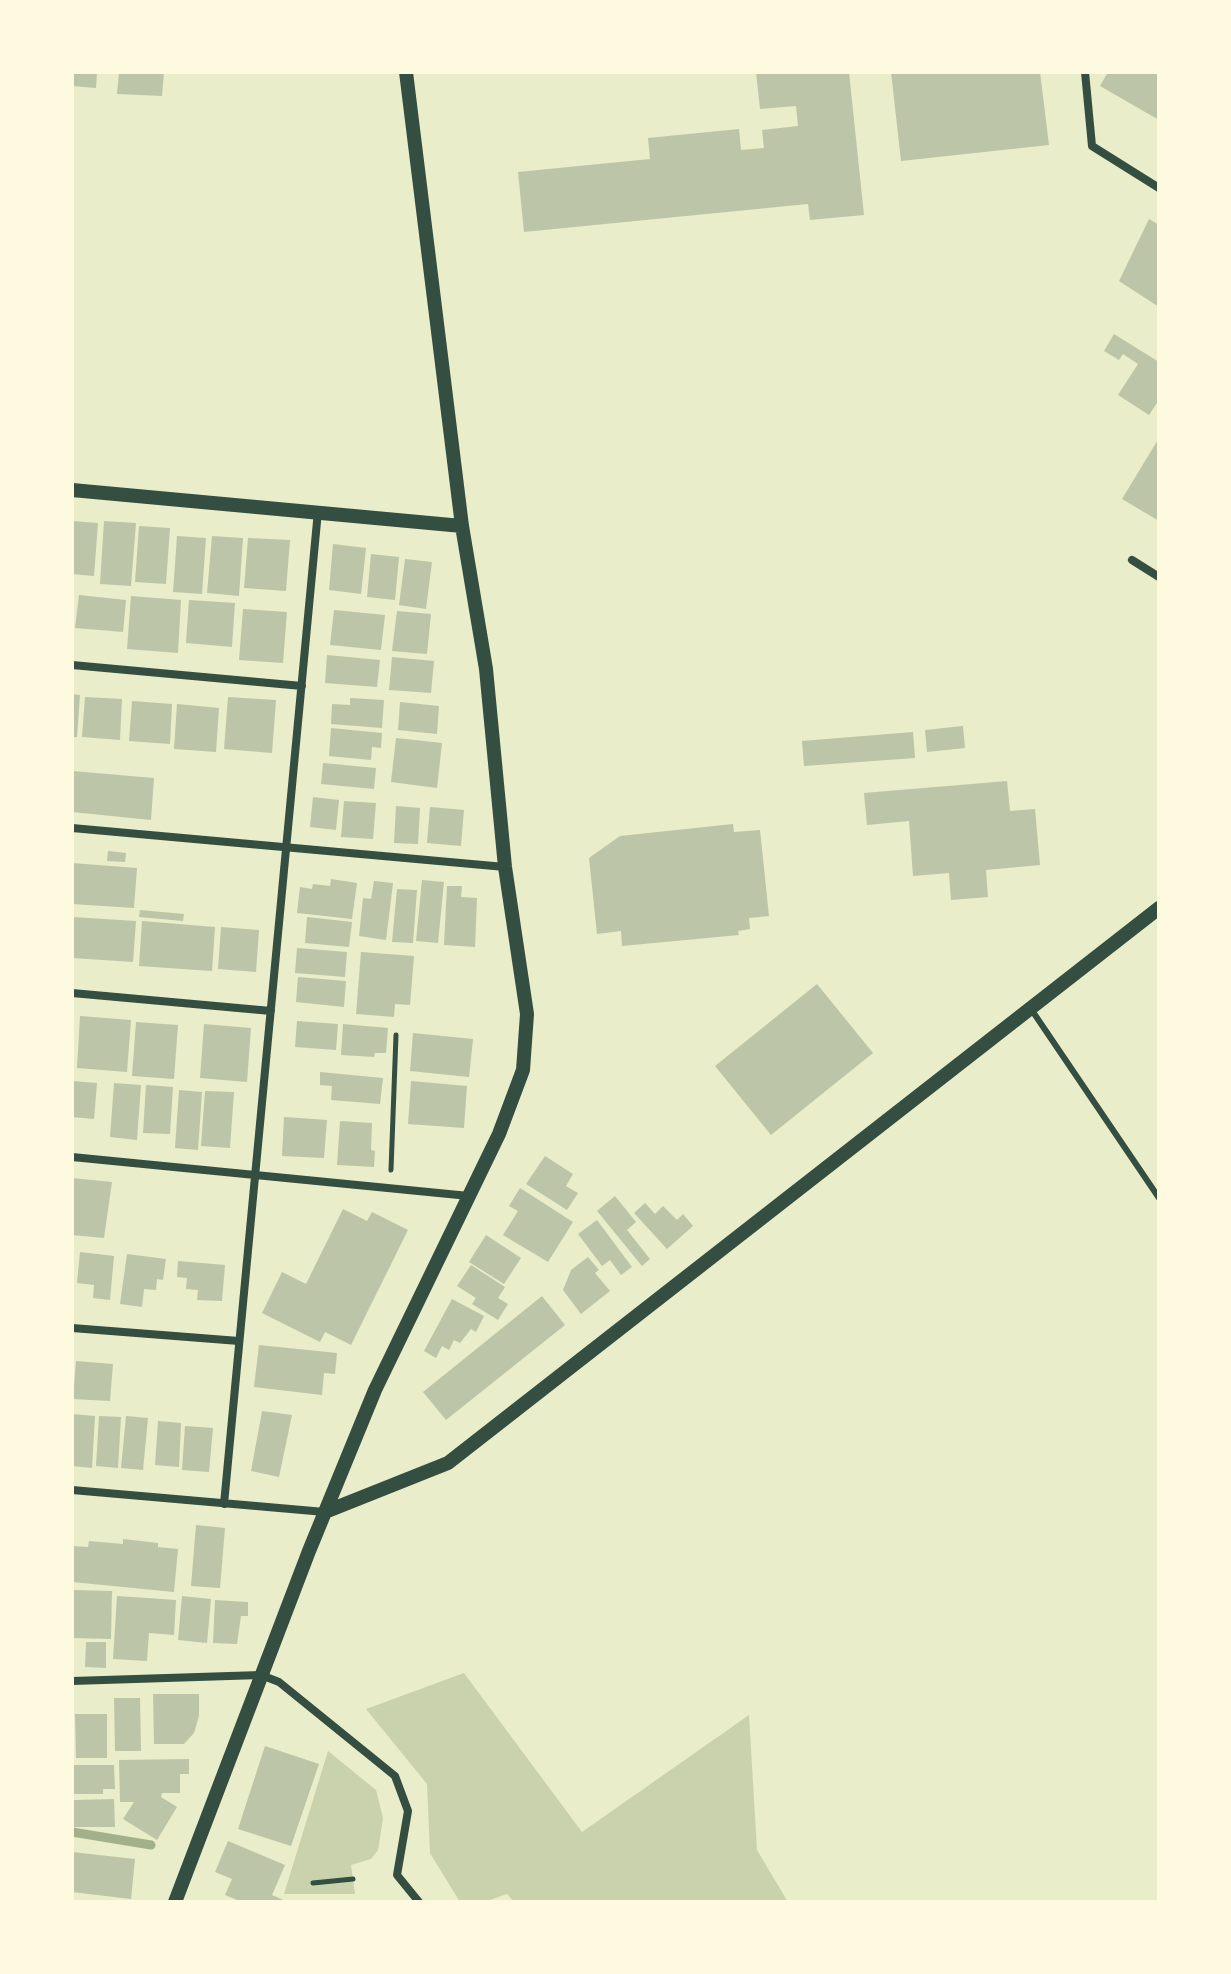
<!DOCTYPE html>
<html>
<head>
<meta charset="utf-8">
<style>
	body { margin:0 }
	#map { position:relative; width:1231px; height:1974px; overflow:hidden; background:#e9edc9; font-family:"Times New Roman",serif }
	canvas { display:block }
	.frame { position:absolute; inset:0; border:74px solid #fefae0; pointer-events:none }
</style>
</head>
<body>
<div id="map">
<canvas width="1231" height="1974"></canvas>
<div class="frame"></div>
</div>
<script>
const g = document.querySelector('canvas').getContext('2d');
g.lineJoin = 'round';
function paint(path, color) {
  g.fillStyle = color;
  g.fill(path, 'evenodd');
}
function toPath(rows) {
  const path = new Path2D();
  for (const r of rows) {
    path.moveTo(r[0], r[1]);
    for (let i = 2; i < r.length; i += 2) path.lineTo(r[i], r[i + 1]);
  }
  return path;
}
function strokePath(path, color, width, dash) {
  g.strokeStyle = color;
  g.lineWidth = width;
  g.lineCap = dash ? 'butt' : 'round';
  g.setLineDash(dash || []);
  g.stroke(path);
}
paint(toPath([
	[464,1673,582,1832,749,1715,757,1850,788,1902,514,1902,507,1894,484,1902,460,1902,430,1853,427,1784,366,1709],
	[328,1751,376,1790,383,1818,378,1850,371,1859,351,1865,355,1894,284,1894]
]), '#cad2ad');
strokePath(toPath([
	[72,1832,151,1845]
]), '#a3b18a', 9);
paint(toPath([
	[72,72,97,72,96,88,72,86],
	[119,72,164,72,162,96,117,94],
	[756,72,849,72,864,215,810,220,808,204,524,232,518,172,650,159,648,138,739,129,741,150,764,148,762,130,798,126,796,106,760,109],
	[891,72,1040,72,1049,145,901,161],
	[1108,72,1159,72,1159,120,1100,86],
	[1149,219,1159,225,1159,307,1119,281],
	[1114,334,1159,362,1159,400,1149,415,1118,395,1138,364,1123,354,1119,360,1104,351],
	[1159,438,1159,521,1122,499],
	[72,521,98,523,94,576,72,574],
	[104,521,136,523,131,586,100,584],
	[139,526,170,528,166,584,135,582],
	[177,536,206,538,202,594,173,592],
	[212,536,243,538,239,596,207,593],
	[248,538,290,540,286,591,244,588],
	[333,544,366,548,361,594,329,590],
	[371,554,399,557,395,600,367,597],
	[405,559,432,562,426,609,399,605],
	[79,595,126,600,123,632,75,628],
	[131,596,181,600,178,653,127,649],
	[189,600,235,603,232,647,186,643],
	[243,609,287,612,283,663,239,660],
	[334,610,385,615,381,650,330,645],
	[397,611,431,614,427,654,392,651],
	[327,655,380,660,377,687,325,683],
	[392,657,434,661,431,693,389,690],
	[72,694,80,695,77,737,72,737],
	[85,697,122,699,120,740,82,737],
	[228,697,276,700,272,753,224,749],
	[350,698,384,700,382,728,331,724,332,704,350,705],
	[132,701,172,704,170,744,129,741],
	[400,702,439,706,437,734,398,730],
	[177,704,219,708,216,752,174,749],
	[963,726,965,748,927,752,925,730],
	[331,728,382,733,381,748,372,747,371,760,329,756],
	[913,732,915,758,804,766,802,741],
	[396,738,442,743,437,788,391,782],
	[323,763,376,768,374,789,321,784],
	[72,771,154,778,151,820,72,812],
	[1007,781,1010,811,1035,809,1040,865,986,870,988,897,951,900,949,873,913,876,909,821,867,825,864,793],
	[313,797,339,800,336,830,310,827],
	[344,801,376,803,373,839,341,837],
	[396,806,420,808,418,844,394,843],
	[430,807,464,810,461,846,427,843],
	[733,824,734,832,760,830,769,916,749,918,750,929,738,931,739,935,622,946,621,931,597,934,589,858,620,836],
	[108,851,126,853,125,862,107,861],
	[72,863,137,868,134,908,72,904],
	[331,879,357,883,352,919,297,913,300,887,312,889,313,884,330,886],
	[422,880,444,882,438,943,416,941],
	[374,881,393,883,386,940,359,936,363,898,371,899],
	[447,886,462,886,461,897,477,898,475,947,444,945],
	[397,889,417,890,413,943,392,942],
	[140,910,184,914,183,921,139,917],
	[72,917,136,921,133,962,72,958],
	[307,917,352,922,349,947,305,943],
	[142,921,215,927,212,971,139,966],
	[221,927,259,930,256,972,218,969],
	[297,948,347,952,345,977,295,973],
	[361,952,414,956,410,1005,395,1004,394,1017,356,1014],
	[298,977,346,981,344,1007,296,1002],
	[817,984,873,1053,771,1135,715,1066],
	[80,1016,131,1020,127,1072,77,1068],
	[297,1021,338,1024,336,1050,295,1047],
	[136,1022,178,1025,174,1079,132,1076],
	[204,1024,251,1028,247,1082,200,1078],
	[343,1024,388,1028,386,1053,375,1053,374,1057,341,1055],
	[413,1033,473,1039,469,1077,410,1071],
	[320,1072,383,1078,380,1104,331,1100,332,1086,320,1085],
	[72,1081,97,1083,94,1119,72,1117],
	[411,1081,467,1086,464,1128,408,1124],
	[114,1083,141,1085,137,1140,110,1137],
	[146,1085,173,1087,170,1134,143,1133],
	[179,1090,202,1092,198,1150,175,1148],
	[205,1091,234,1092,230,1148,201,1146],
	[284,1117,327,1120,324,1158,282,1156],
	[340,1121,372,1123,371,1150,375,1151,374,1167,337,1165],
	[545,1156,573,1174,566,1186,578,1193,567,1210,526,1184],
	[72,1178,112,1182,104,1238,72,1235],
	[520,1188,573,1222,548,1262,503,1235,518,1211,509,1206],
	[615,1196,636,1222,627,1230,650,1259,642,1266,597,1211],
	[645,1203,655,1214,663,1206,677,1220,683,1214,693,1226,667,1249,634,1213],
	[343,1209,367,1221,372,1212,408,1230,351,1345,325,1332,320,1342,262,1313,282,1272,306,1284],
	[597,1220,632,1267,621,1275,610,1260,602,1266,578,1234],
	[486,1235,521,1258,504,1284,469,1262],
	[80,1252,114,1256,110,1300,93,1298,94,1285,77,1283],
	[127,1254,166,1259,163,1280,157,1279,156,1290,144,1289,142,1307,120,1304],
	[588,1257,599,1270,595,1273,610,1291,581,1314,563,1290,571,1270],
	[178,1261,225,1265,222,1301,197,1300,198,1290,186,1289,187,1278,177,1277],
	[471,1265,505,1287,498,1298,508,1304,498,1320,472,1304,476,1298,457,1286],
	[542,1296,565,1325,446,1420,423,1392],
	[452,1299,484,1316,476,1332,471,1329,460,1343,454,1340,449,1350,442,1346,436,1358,424,1351],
	[259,1345,337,1353,335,1374,324,1373,322,1395,254,1387],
	[76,1361,113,1364,110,1401,73,1399],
	[262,1411,292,1415,279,1477,251,1471],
	[72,1414,95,1416,92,1468,72,1466],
	[99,1416,121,1417,118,1468,96,1466],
	[126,1416,148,1418,143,1470,121,1468],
	[158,1421,181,1423,179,1467,155,1465],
	[185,1426,213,1428,209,1472,182,1470],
	[196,1525,225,1528,220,1588,191,1586],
	[123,1539,158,1543,158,1547,178,1549,174,1592,72,1582,72,1546,88,1547,89,1541,123,1544],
	[72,1590,112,1591,111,1639,72,1638],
	[117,1596,176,1600,174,1635,149,1633,147,1661,113,1659],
	[182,1596,211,1599,207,1643,178,1640],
	[215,1600,248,1602,248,1616,241,1616,237,1644,213,1643],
	[86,1642,106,1642,106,1668,85,1667],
	[153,1694,199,1694,199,1716,194,1733,184,1744,154,1744],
	[114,1698,140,1698,141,1751,115,1751],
	[75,1714,107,1714,107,1758,76,1758],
	[265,1746,319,1764,291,1846,238,1829],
	[189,1759,189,1774,180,1774,180,1793,162,1793,161,1797,177,1807,157,1840,123,1819,134,1802,120,1802,119,1760],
	[73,1765,114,1765,115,1789,103,1789,103,1794,73,1794],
	[114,1799,115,1827,74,1827,74,1800],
	[228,1841,285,1865,272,1895,288,1902,242,1902,225,1895,232,1879,215,1872],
	[72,1852,135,1859,131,1899,72,1892]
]), '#bcc5a7');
strokePath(toPath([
	[391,1170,396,1035],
	[313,1883,353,1879]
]), '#344e41', 5);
strokePath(toPath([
	[1031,1009,1159,1198]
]), '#344e41', 6);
strokePath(toPath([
	[1085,72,1092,146,1159,188],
	[1132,560,1159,577],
	[72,665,302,686],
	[72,828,505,867],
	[72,993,271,1011],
	[72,1157,469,1196],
	[72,1328,239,1341],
	[72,1490,325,1512],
	[224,1504,318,511],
	[72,1681,261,1675,279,1682,395,1776,408,1811,397,1875,419,1902]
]), '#344e41', 8);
strokePath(toPath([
	[72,490,462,526],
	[325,1512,448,1463,1159,908],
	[175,1902,309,1551,375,1390,499,1134,523,1070,527,1014,505,867,486,669,462,526,406,72]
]), '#344e41', 14);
</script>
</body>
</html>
